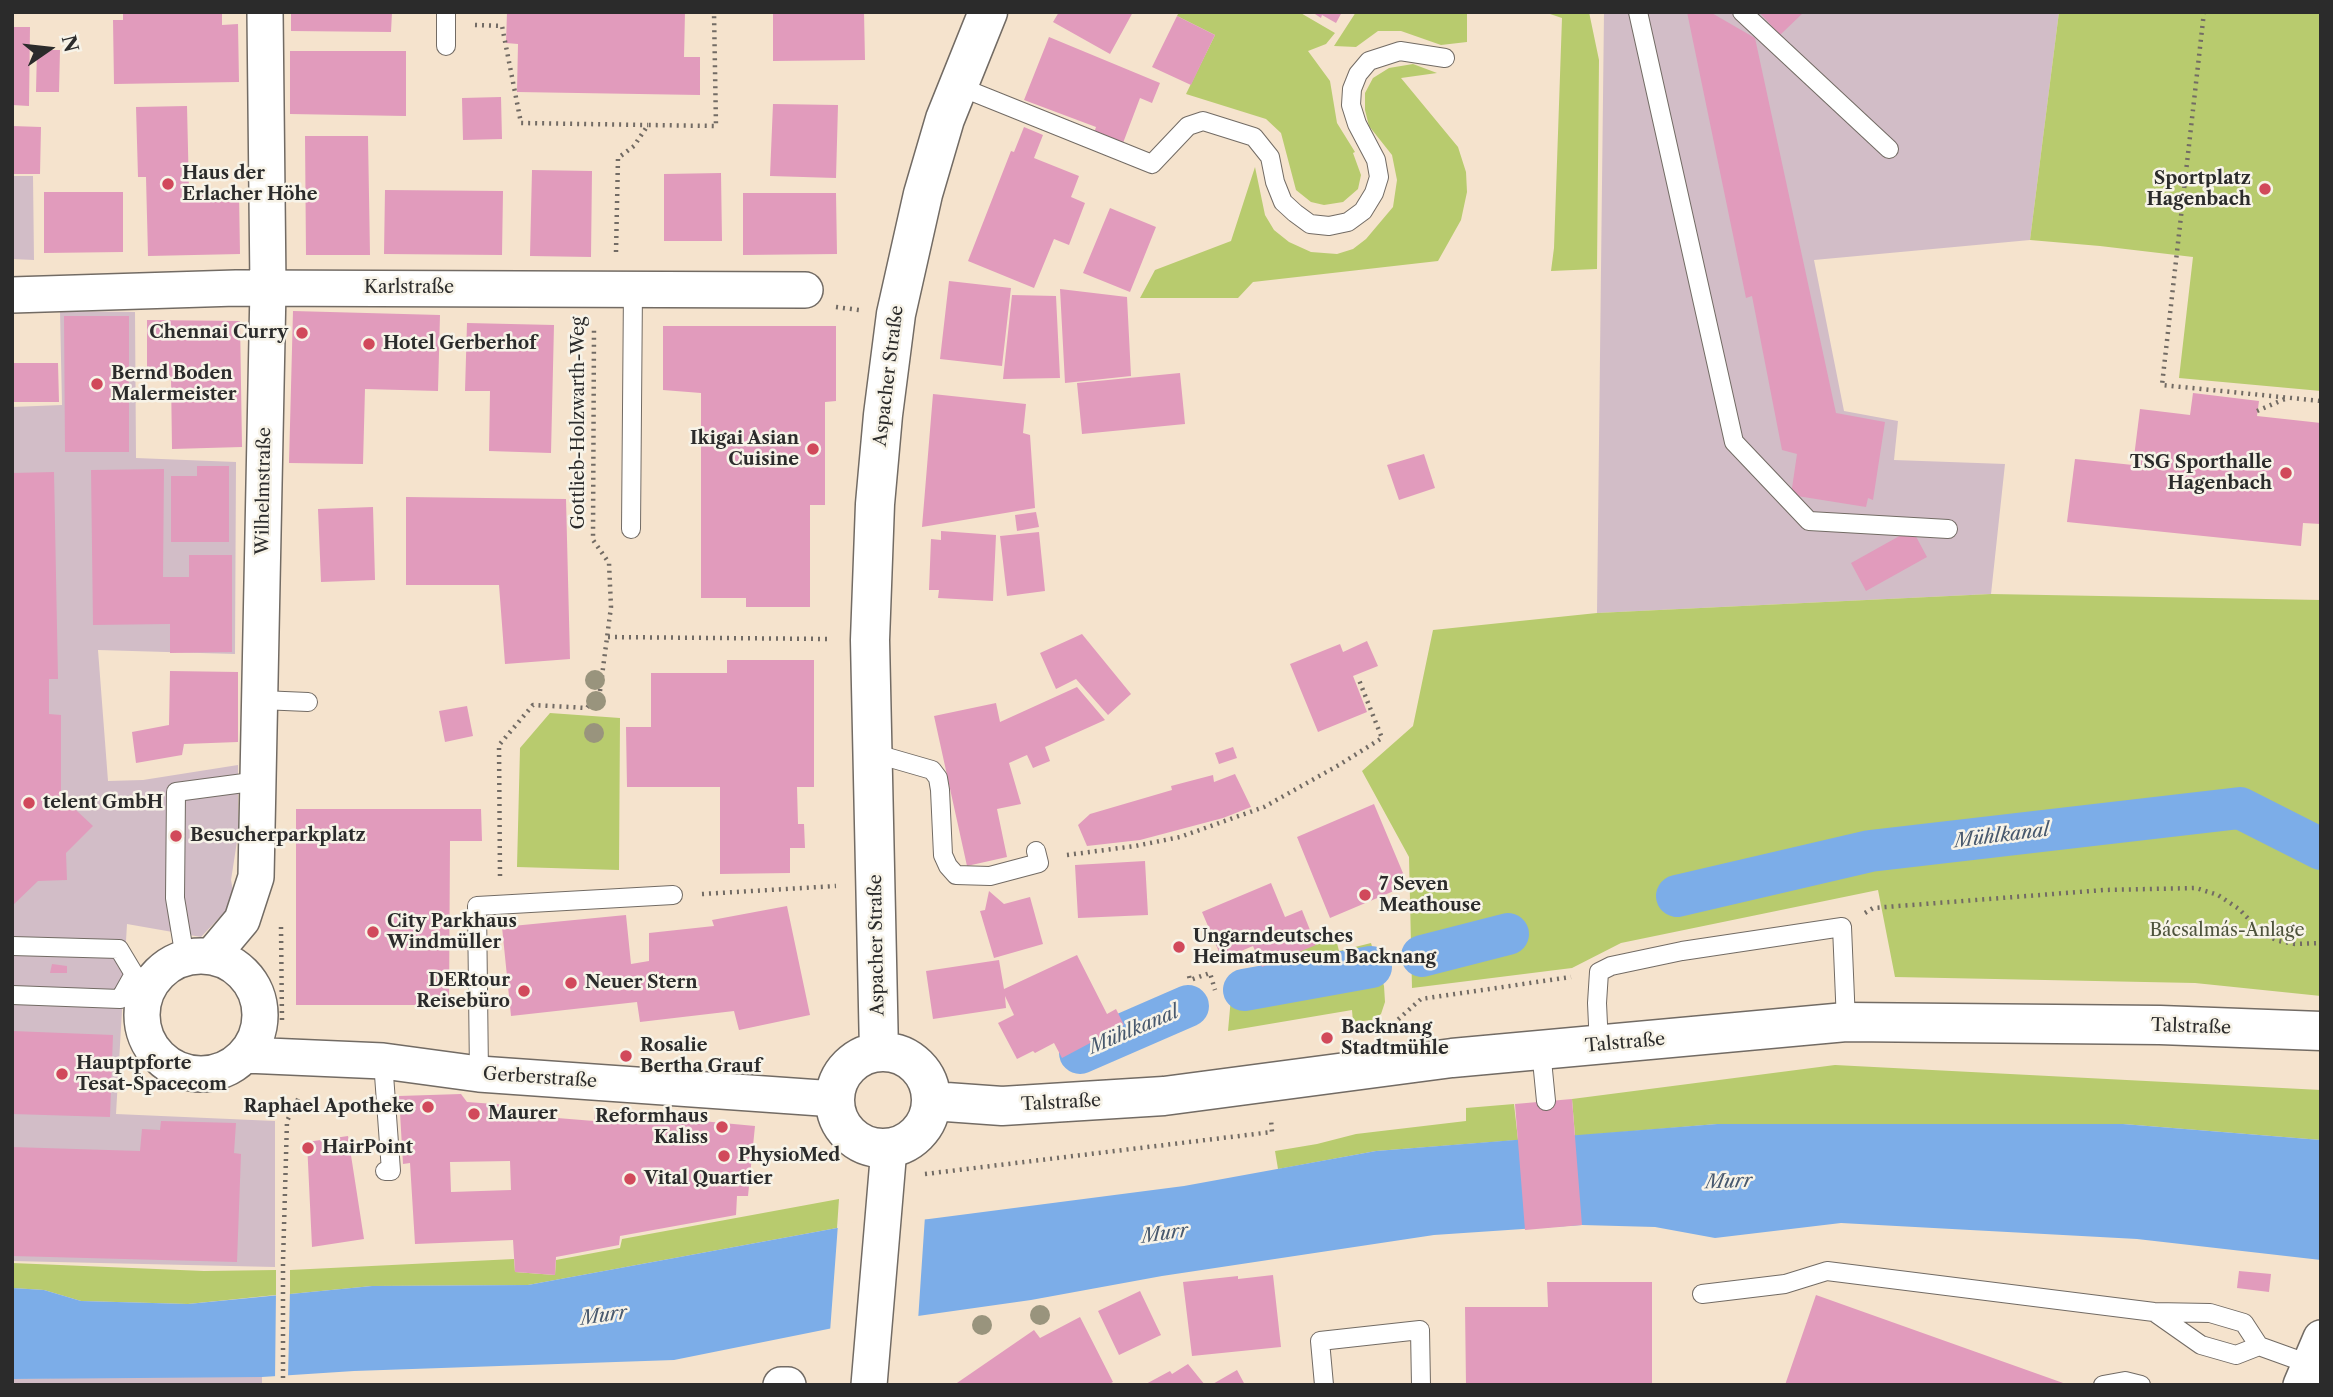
<!DOCTYPE html>
<html>
<head>
<meta charset="utf-8">
<style>
	body { margin:0 }
	#map { position:relative; width:2333px; height:1397px; overflow:hidden; background:#f5e3cd; font-family:"Libre Caslon Text",serif }
	canvas { display:block }
	.frame { position:absolute; inset:0; border:14px solid #2b2b2b; pointer-events:none }
	.north { position:absolute; left:14px; top:14px; width:70px; height:70px; -webkit-text-stroke:5px #f7f3e8; paint-order:stroke; rotate:76deg; font-size:19px; font-weight:700; line-height:28px; text-align:center; color:#2b2b2b }
	.north::after { content:''; display:block; margin:auto; width:24px; height:32px; background:#2b2b2b; clip-path:polygon(50% 0,100% 100%,50% 72%,0 100%) }
</style>
</head>
<body>
<div id="map">
<canvas width="2333" height="1397"></canvas>
<div class="frame"></div>
<div class="north">N</div>
</div>
<script>
const g = document.querySelector('canvas').getContext('2d');
g.lineJoin = 'round';
function paint(path, color) {
  g.fillStyle = color;
  g.fill(path, 'evenodd');
}
function toPath(rows) {
  const path = new Path2D();
  for (const r of rows) {
    if (r.length === 3) {
      path.moveTo(r[0] + r[2], r[1]);
      path.arc(r[0], r[1], r[2], 0, 2 * Math.PI);
      continue;
    }
    path.moveTo(r[0], r[1]);
    for (let i = 2; i < r.length; i += 2) path.lineTo(r[i], r[i + 1]);
  }
  return path;
}
function strokePath(path, color, width, dash) {
  g.strokeStyle = color;
  g.lineWidth = width;
  g.lineCap = dash ? 'butt' : 'round';
  g.setLineDash(dash || []);
  g.stroke(path);
}
function drawText(font, color, halo, rows, align = 'center') {
  g.font = font + ' "Libre Caslon Text",serif';
  g.lineWidth = 5;
  g.setLineDash([]);
  g.textBaseline = 'middle';
  g.strokeStyle = halo;
  g.fillStyle = color;
  for (const [text, x, y, turn = 0] of rows) {
    g.save();
    g.translate(x, y);
    g.rotate((+turn || 0) * Math.PI / 180);
    g.textAlign = isNaN(turn) ? turn : align;
    if (halo) g.strokeText(text, 0, 0);
    g.fillText(text, 0, 0);
    g.restore();
  }
}
paint(toPath([
	[1604,12,2059,12,2030,240,1814,260,1844,411,1898,421,1894,460,2005,464,1991,594,1597,613],
	[12,176,33,176,34,260,12,259],
	[60,311,135,312,136,458,236,462,235,654,98,650,108,781,143,780,238,765,238,835,231,880,235,901,201,937,127,924,116,1114,275,1121,275,1267,12,1261,12,407,62,405],
	[106,1377,262,1377,262,1385,12,1385,12,1379]
]), '#d2bdc7');
paint(toPath([
	[1179,12,1299,12,1335,33,1326,44,1308,51,1330,81,1337,123,1355,152,1353,153,1361,175,1358,189,1343,202,1324,205,1311,202,1296,190,1281,133,1266,119,1186,94,1215,35,1177,16],
	[1356,12,1467,12,1467,42,1441,45,1401,31,1378,31,1356,47,1334,46],
	[1544,12,1589,12,1599,60,1597,269,1551,271,1554,248,1562,18],
	[2059,12,2321,12,2321,391,2179,378,2193,257,2100,246,2030,240],
	[1413,64,1437,73,1401,78,1458,147,1466,172,1467,192,1461,220,1438,261,1253,282,1238,298,1140,298,1155,270,1231,241,1255,167,1265,215,1274,230,1289,242,1311,252,1337,254,1353,249,1366,239,1393,207,1397,180,1392,155,1369,126,1365,110,1365,93,1373,78,1389,68],
	[1991,594,2321,600,2321,996,2195,983,1895,977,1878,890,1621,943,1572,968,1412,988,1409,857,1362,771,1413,726,1433,630,1597,613],
	[550,713,620,718,619,870,517,867,520,748],
	[1335,935,1339,951,1371,943,1384,986,1385,1002,1381,1014,1372,1020,1353,1022,1352,1010,1228,1031,1233,975,1262,967],
	[1835,1065,2321,1090,2321,1140,2123,1124,1717,1124,1575,1136,1572,1099],
	[1514,1104,1518,1140,1376,1151,1278,1169,1275,1151,1317,1144,1356,1134,1466,1121,1466,1108],
	[839,1199,837,1228,528,1285,372,1286,290,1294,290,1270,514,1259,515,1272,555,1275,556,1260,620,1248,622,1239],
	[12,1263,204,1271,276,1270,276,1295,188,1304,81,1301,44,1290,12,1288]
]), '#b8cb6e');
paint(toPath([
	[1717,1124,2123,1124,2321,1140,2321,1260,2137,1239,1841,1223,1715,1238,1655,1227,1582,1225,1434,1235,1162,1276,1031,1300,833,1328,674,1360,354,1371,262,1377,12,1379,12,1288,44,1290,81,1301,188,1304,372,1286,528,1285,837,1228,929,1219,1184,1186,1376,1151]
]), '#7cade8');
paint(toPath([
	[925,1216,918,1321,830,1332,838,1224],
	[290,1290,288,1379,275,1380,276,1291]
]), '#f5e3cd');
strokePath(toPath([
	[1677,896,1870,851,2240,808,2321,849],
	[1422,956,1508,934],
	[1244,990,1371,967],
	[1080,1053,1188,1006]
]), '#7cade8', 42);
paint(toPath([
	[123,12,222,12,222,25,238,24,239,82,114,84,113,20,123,20],
	[291,12,392,12,391,32,291,31],
	[507,12,685,12,684,57,700,57,700,95,517,92,518,44,506,43],
	[773,12,864,12,865,60,773,61],
	[1059,12,1133,12,1110,54,1053,22],
	[1312,12,1342,12,1336,23,1322,15,1321,18],
	[1687,12,1710,12,1755,38,1836,413,1885,422,1873,500,1868,498,1866,507,1791,495,1797,454,1782,450,1752,296,1746,298],
	[1759,12,1804,12,1780,35],
	[1177,16,1215,35,1191,85,1152,67],
	[12,27,30,27,29,106,12,105],
	[1049,37,1160,83,1152,103,1140,98,1123,143,1094,133,1096,127,1024,100],
	[37,50,60,50,59,92,36,92],
	[290,51,406,51,406,116,290,114],
	[501,97,502,139,463,140,462,98],
	[773,104,838,105,836,178,770,176],
	[187,106,189,192,239,192,240,254,148,256,146,177,138,177,136,107],
	[12,126,41,127,40,174,12,174],
	[1024,127,1043,135,1034,158,1079,176,1071,197,1085,203,1069,245,1054,239,1034,288,968,261,1011,151,1014,152],
	[305,136,368,136,370,255,306,255],
	[532,170,592,171,591,257,530,256],
	[721,173,722,241,664,241,664,174],
	[385,190,503,191,502,255,384,254],
	[44,192,123,192,123,252,44,253],
	[743,193,836,193,837,254,743,255],
	[1110,208,1156,227,1130,292,1083,273],
	[949,281,1011,288,1002,366,940,359],
	[1060,289,1127,297,1131,376,1065,383],
	[1012,295,1056,296,1060,378,1003,379],
	[293,311,440,315,438,391,365,389,363,464,289,463],
	[64,316,129,316,129,452,65,452],
	[147,320,240,321,242,447,172,449,171,377,147,377],
	[467,323,554,325,551,453,489,451,490,391,465,391],
	[663,326,836,326,836,401,825,402,825,505,810,505,810,607,746,607,746,598,701,598,701,393,663,390],
	[12,363,58,363,59,402,12,402],
	[1180,373,1185,424,1082,434,1077,383],
	[2193,393,2259,401,2257,416,2321,423,2321,524,2303,523,2301,546,2067,522,2075,459,2133,465,2140,409,2190,415],
	[933,394,1026,404,1023,433,1030,435,1035,508,922,527],
	[1424,454,1435,488,1399,500,1387,465],
	[197,466,229,466,229,542,171,542,171,476,197,476],
	[164,469,163,577,189,577,189,555,232,555,232,652,170,653,170,624,93,625,91,470],
	[54,472,58,679,49,679,49,714,61,715,61,796,93,826,66,853,67,880,38,881,12,906,12,473],
	[406,497,566,499,570,659,505,664,499,585,406,585],
	[373,507,375,580,321,582,318,509],
	[1036,512,1039,527,1017,531,1015,515],
	[1912,529,1927,557,1866,591,1851,563],
	[941,531,996,535,993,601,938,598,939,590,929,590,931,539,941,540],
	[1039,532,1045,591,1007,596,1000,536],
	[1082,634,1131,694,1108,715,1076,679,1056,689,1040,653],
	[1367,641,1378,666,1353,676,1367,712,1318,732,1290,664,1340,644,1343,652],
	[727,660,814,660,814,787,797,787,798,824,804,824,805,848,790,848,790,873,720,874,720,787,627,787,626,727,651,727,651,673,727,673],
	[170,671,238,672,238,742,184,744,182,755,136,763,132,732,169,725],
	[1077,687,1105,720,1045,747,1050,761,1033,768,1027,755,1009,763,1021,804,997,809,1007,857,967,866,934,716,996,703,1000,722],
	[467,706,473,736,445,742,439,711],
	[1233,747,1237,758,1219,764,1215,753],
	[1235,774,1251,807,1223,818,1140,840,1087,846,1078,825,1090,814,1172,790,1171,786,1213,775,1214,782],
	[1374,804,1408,885,1330,918,1297,837],
	[296,809,481,809,482,841,450,841,449,1005,296,1005],
	[1145,861,1148,915,1078,918,1075,865],
	[1271,883,1285,917,1302,910,1316,945,1262,967,1253,946,1222,959,1202,912],
	[989,891,1004,904,1030,897,1043,944,994,958,980,911,985,910],
	[787,906,810,1015,739,1030,734,1011,640,1022,637,1002,511,1016,502,927,626,915,631,964,649,961,649,933,714,926,712,920],
	[1077,955,1107,1014,1116,1009,1124,1025,1062,1058,1054,1043,1035,1053,1033,1051,1017,1059,998,1023,1014,1015,1005,996,1006,1008,933,1019,926,971,999,960,1004,989],
	[52,964,67,966,67,973,50,973],
	[12,1031,113,1035,110,1117,12,1114],
	[461,1094,467,1102,508,1105,508,1114,594,1121,595,1111,755,1126,748,1196,737,1196,736,1215,620,1236,619,1245,556,1257,555,1275,515,1272,513,1240,415,1244,410,1163,403,1164,399,1096],
	[510,1161,511,1190,451,1192,450,1162],
	[1572,1099,1582,1225,1525,1230,1515,1104],
	[161,1121,236,1123,234,1153,241,1154,237,1262,12,1256,12,1147,140,1151,142,1129,160,1130],
	[348,1136,364,1239,312,1247,307,1142],
	[2239,1271,2271,1274,2269,1292,2237,1288],
	[1273,1275,1281,1347,1192,1356,1183,1282,1238,1276,1238,1279],
	[1547,1282,1652,1282,1652,1385,1466,1385,1465,1307,1548,1307],
	[1140,1291,1161,1335,1119,1355,1098,1311],
	[1816,1295,2066,1384,2066,1385,1785,1385],
	[1080,1317,1113,1382,1107,1385,954,1385,1034,1330,1040,1338],
	[1188,1364,1205,1385,1144,1385,1170,1371,1172,1374],
	[1237,1370,1245,1385,1211,1385]
]), '#e19bbc');
const service = toPath([
	[1638,12,1734,442,1809,521,1948,529],
	[1742,12,1889,149],
	[446,46,446,12],
	[958,86,1152,164,1188,126,1203,121,1254,137,1270,157,1275,182,1283,202,1295,213,1310,224,1329,226,1348,222,1363,211,1374,193,1379,177,1376,160,1357,124,1351,105,1352,89,1358,74,1369,61,1400,51,1445,58],
	[631,529,633,288],
	[261,700,308,702],
	[873,753,932,770,938,778,940,790,943,855,948,866,956,875,990,876,1039,863,1036,851],
	[12,946,119,949,134,974,151,983],
	[185,958,175,898,176,792,259,781],
	[12,995,120,999,134,974],
	[1599,1046,1597,1003,1599,972,1611,966,1682,951,1842,927,1846,1022],
	[1541,1050,1546,1101],
	[383,1061,391,1171,385,1171],
	[479,1074,477,906,673,895],
	[1702,1294,1785,1284,1827,1271,2154,1312,2210,1313,2244,1323,2259,1346],
	[2154,1312,2201,1345,2236,1355,2259,1346,2309,1364],
	[1324,1385,1320,1341,1420,1330,1421,1385],
	[2103,1385,2125,1381,2141,1385]
]);
const minor = toPath([
	[12,295,236,288,805,290],
	[201,1015,59],
	[211,957,242,920,256,877,268,288,265,12],
	[245,1055,383,1061,479,1074,835,1099],
	[781,1385,788,1385],
	[869,1385,889,1148],
	[2301,1385,2321,1338]
]);
const tertiary = toPath([
	[883,1100,48],
	[879,1052,870,640,875,504,883,415,896,314,923,194,945,119,988,12],
	[932,1101,1002,1106,1164,1096,1452,1058,1846,1022,2160,1025,2321,1031]
]);
strokePath(service, '#726b64', 20);
strokePath(minor, '#726b64', 38);
strokePath(tertiary, '#726b64', 41);
strokePath(toPath([
	[2204,12,2162,385,2321,401],
	[475,25,502,26,521,123,648,125],
	[616,252,618,158,634,146,648,125,716,126,714,12],
	[836,307,859,310],
	[2257,411,2287,398],
	[608,637,831,639],
	[1067,855,1135,846,1180,837,1264,807,1339,765,1382,738,1359,680],
	[500,876,499,745,533,705,587,708,600,691,611,607,609,563,593,540,594,327],
	[702,894,836,886],
	[1865,913,1873,908,2104,890,2196,888,2218,895,2239,909,2264,935,2279,941,2295,944,2321,943],
	[281,927,282,1020],
	[1189,976,1190,980,1210,973,1215,990],
	[1393,1024,1421,999,1571,977],
	[925,1174,1272,1132,1271,1120],
	[283,1385,283,1262,287,1121,300,1095]
]), '#726b64', 4.5, [2, 5]);
strokePath(service, '#fff', 18);
strokePath(minor, '#fff', 35);
strokePath(tertiary, '#fff', 38);
g.fillStyle = '#99947d';
for (const [x, y] of [
	[595,680],
	[596,701],
	[594,733],
	[1040,1315],
	[982,1325]
]) {
  g.beginPath();
  g.arc(x, y, 10, 0, 2 * Math.PI);
  g.fill();
}
for (const [x, y, r, color] of [
	[168,184,7,"#d1495b"],
	[2265,189,7,"#d1495b"],
	[302,333,7,"#d1495b"],
	[369,344,7,"#d1495b"],
	[97,384,7,"#d1495b"],
	[813,449,7,"#d1495b"],
	[2286,473,7,"#d1495b"],
	[29,803,7,"#d1495b"],
	[176,836,7,"#d1495b"],
	[1365,895,7,"#d1495b"],
	[373,932,7,"#d1495b"],
	[1179,947,7,"#d1495b"],
	[571,983,7,"#d1495b"],
	[524,991,7,"#d1495b"],
	[1327,1038,7,"#d1495b"],
	[626,1056,7,"#d1495b"],
	[62,1074,7,"#d1495b"],
	[428,1107,7,"#d1495b"],
	[474,1114,7,"#d1495b"],
	[722,1127,7,"#d1495b"],
	[308,1148,7,"#d1495b"],
	[724,1156,7,"#d1495b"],
	[630,1179,7,"#d1495b"]
]) {
  const dot = new Path2D();
  dot.arc(x, y, r, 0, 2 * Math.PI);
  g.fillStyle = color;
  g.fill(dot);
  strokePath(dot, '#f7f3e8', 2.5);
}
drawText('bold 18px', '#2b2b2b', '#f7f3e8', [
	["Haus der",182,174],
	["Erlacher Höhe",182,195],
	["Sportplatz",2251,179,"right"],
	["Hagenbach",2251,200,"right"],
	["Chennai Curry",288,333,"right"],
	["Hotel Gerberhof",383,344],
	["Bernd Boden",111,374],
	["Malermeister",111,395],
	["Ikigai Asian",799,439,"right"],
	["Cuisine",799,460,"right"],
	["TSG Sporthalle",2272,463,"right"],
	["Hagenbach",2272,484,"right"],
	["telent GmbH",43,803],
	["Besucherparkplatz",190,836],
	["7 Seven",1379,885],
	["Meathouse",1379,906],
	["City Parkhaus",387,922],
	["Windmüller",387,943],
	["Ungarndeutsches",1193,937],
	["Heimatmuseum Backnang",1193,958],
	["DERtour",510,981,"right"],
	["Reisebüro",510,1002,"right"],
	["Neuer Stern",585,983],
	["Backnang",1341,1028],
	["Stadtmühle",1341,1049],
	["Rosalie",640,1046],
	["Bertha Grauf",640,1067],
	["Hauptpforte",76,1064],
	["Tesat-Spacecom",76,1085],
	["Raphael Apotheke",414,1107,"right"],
	["Maurer",488,1114],
	["Reformhaus",708,1117,"right"],
	["Kaliss",708,1138,"right"],
	["HairPoint",322,1148],
	["PhysioMed",738,1156],
	["Vital Quartier",644,1179]
], 'left');
drawText('18px', '#2b2b2b', '#f7f3e8', [
	["Karlstraße",409,288],
	["Aspacher Straße",889,376,-83],
	["Gottlieb-Holzwarth-Weg",579,423,-90],
	["Wilhelmstraße",264,491,-89],
	["Aspacher Straße",877,945,-91],
	["Talstraße",2191,1027,2],
	["Talstraße",1625,1043,-5],
	["Gerberstraße",540,1078,4],
	["Talstraße",1061,1103,-3]
]);
drawText('18px', '#4e533c', '#f7f3e8', [
	["Bácsalmás-Anlage",2227,931]
]);
drawText('italic 19px', '#47586d', '#f7f3e8', [
	["Mühlkanal",2002,836,-7],
	["Mühlkanal",1134,1030,-23],
	["Murr",1729,1182,-2],
	["Murr",1165,1234,-8],
	["Murr",604,1316,-8]
]);
</script>
</body>
</html>
